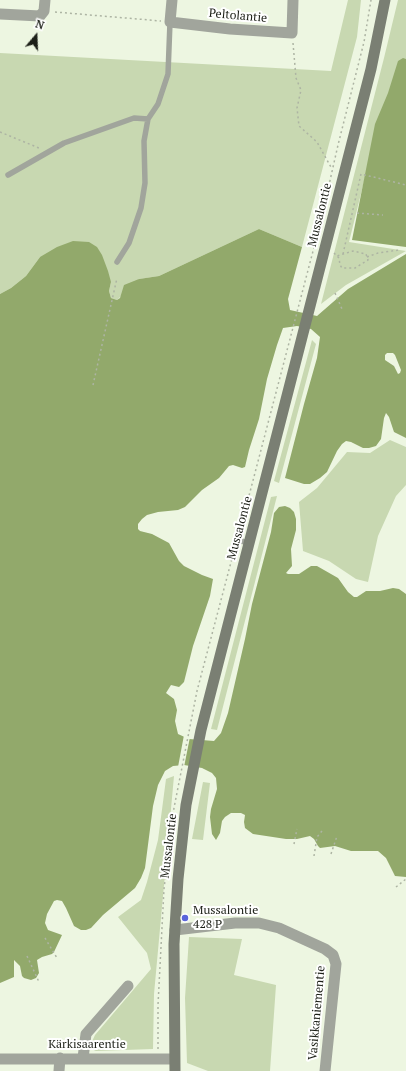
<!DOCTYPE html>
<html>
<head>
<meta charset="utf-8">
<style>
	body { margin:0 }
	#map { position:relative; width:406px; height:1071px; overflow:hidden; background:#edf6e1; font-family:"PT Serif",serif }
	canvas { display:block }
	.north { position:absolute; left:16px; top:16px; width:40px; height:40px; -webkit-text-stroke:3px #fff; paint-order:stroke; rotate:19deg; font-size:11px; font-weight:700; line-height:16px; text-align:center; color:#1c1f17 }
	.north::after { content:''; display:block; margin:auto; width:14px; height:18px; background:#1c1f17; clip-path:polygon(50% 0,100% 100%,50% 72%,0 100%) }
</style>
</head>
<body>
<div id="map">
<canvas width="406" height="1071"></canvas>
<div class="north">N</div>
</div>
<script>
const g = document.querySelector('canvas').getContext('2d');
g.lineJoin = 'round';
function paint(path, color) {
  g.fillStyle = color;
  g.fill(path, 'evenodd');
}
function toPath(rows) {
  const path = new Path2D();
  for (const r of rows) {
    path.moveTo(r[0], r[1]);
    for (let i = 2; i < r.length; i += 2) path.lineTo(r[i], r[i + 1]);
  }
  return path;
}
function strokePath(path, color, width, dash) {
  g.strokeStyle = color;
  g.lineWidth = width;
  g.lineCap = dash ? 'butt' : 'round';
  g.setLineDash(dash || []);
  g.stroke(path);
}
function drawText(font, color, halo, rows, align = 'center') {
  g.font = font + ' "PT Serif",serif';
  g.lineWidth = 4;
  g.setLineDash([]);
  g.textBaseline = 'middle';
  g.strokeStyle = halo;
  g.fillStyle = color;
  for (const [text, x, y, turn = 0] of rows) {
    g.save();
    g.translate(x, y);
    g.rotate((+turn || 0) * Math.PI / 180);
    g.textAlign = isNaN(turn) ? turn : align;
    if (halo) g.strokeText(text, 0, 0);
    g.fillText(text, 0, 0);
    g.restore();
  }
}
paint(toPath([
	[348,0,361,0,357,37,302,247,259,229,159,276,139,279,117,300,111,298,109,291,111,282,40,257,26,276,11,288,0,294,0,53,331,71],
	[398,0,406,0,406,61,381,113,349,242,406,251,346,285,321,304,384,58],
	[312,340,316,344,279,483,274,481],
	[390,440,406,447,406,485,396,496,378,536,368,582,356,579,329,561,303,551,299,502,317,488,347,452,370,453],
	[277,496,217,730,211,729,271,497],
	[174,776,154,994,153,1049,96,1051,89,1048,95,1035,151,969,147,953,118,917,141,900,147,882,158,840,166,779],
	[203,782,210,783,203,840,192,839],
	[189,937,242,939,234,975,276,985,270,1071,208,1071,187,1063,185,998]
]), '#c8d8b1');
paint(toPath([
	[403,58,406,59,406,247,352,240,375,124,388,93,398,61],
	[259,229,302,247,288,299,290,310,317,316,348,289,406,254,406,438,394,432,389,417,386,413,384,418,381,439,376,446,369,448,363,448,351,442,346,441,342,444,337,451,327,472,320,478,310,484,304,484,285,478,304,404,317,358,320,337,311,329,297,326,283,328,277,345,267,379,259,419,249,450,245,467,242,468,233,465,229,466,219,478,202,490,185,507,178,510,158,512,147,515,142,519,138,524,138,529,140,531,152,534,169,543,179,561,184,566,202,575,213,579,210,596,193,646,184,682,179,687,171,685,166,693,174,699,177,710,175,721,178,734,189,739,214,741,221,733,228,713,245,639,252,604,271,532,274,513,279,507,285,506,290,508,294,512,296,519,296,530,291,549,292,566,286,573,288,574,299,574,311,566,317,566,338,578,348,592,354,597,357,597,366,591,380,591,393,588,399,589,406,594,406,877,395,876,386,858,378,851,351,851,335,846,320,848,318,846,314,839,310,836,297,839,286,839,253,834,245,828,244,822,245,815,241,813,231,813,225,817,222,821,220,833,216,840,212,834,210,817,211,809,217,789,216,778,212,773,202,768,184,765,173,766,165,771,158,785,153,806,145,868,141,878,135,888,103,915,91,928,86,930,81,930,74,926,66,908,62,901,57,900,54,901,47,914,45,923,48,930,62,935,54,952,52,954,42,957,37,960,39,973,36,978,31,980,24,978,22,976,20,966,14,960,14,977,0,983,0,294,11,288,26,276,40,257,57,247,73,241,89,242,97,247,102,255,108,271,111,282,109,291,111,298,117,300,120,298,124,285,139,279,159,276],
	[387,353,393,353,395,355,401,370,400,373,398,374,394,366,385,360,385,355]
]), '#92a96b');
paint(toPath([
	[184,735,190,737,184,767,178,767]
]), '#edf6e1');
strokePath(toPath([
	[55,12,161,21],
	[293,43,296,78,301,90,297,108,299,126,317,142,332,169],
	[0,132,39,148],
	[357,213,383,215],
	[322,216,338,145,364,42,371,0],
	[334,253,339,258,340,265,342,268,355,268,368,260,366,254,353,251,337,256],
	[343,254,361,174,406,185],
	[367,257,378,253,399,250],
	[335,293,342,309],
	[93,385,117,278],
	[239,534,318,232],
	[294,844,297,829],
	[331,854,337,836],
	[314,856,317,837,322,831],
	[396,887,406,879],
	[45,938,57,958],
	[27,956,39,982],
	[158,1049,158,1005,164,889,173,813,197,691,235,547]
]), '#adb4a3', 1.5, [2, 3]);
strokePath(toPath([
	[8,175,64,143,134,118,148,119,158,104,168,74,170,22],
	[117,262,129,243,141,208,145,183,144,141,148,119],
	[237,540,249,543]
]), '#a1a59c', 5.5);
strokePath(toPath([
	[172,0,170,22,230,29,292,33,293,0],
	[0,14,40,16,44,11,45,0],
	[175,930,235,923,259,923,279,928,325,949,333,955,336,964,325,1071],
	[83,1058,86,1034,128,986],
	[0,1059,174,1059],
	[59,1071,60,1058]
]), '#a1a59c', 11);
strokePath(toPath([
	[175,1071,174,944,178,879,186,805,201,730,371,69,385,0]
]), '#7a7f73', 11);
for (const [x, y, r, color] of [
	[185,918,4,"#5964db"]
]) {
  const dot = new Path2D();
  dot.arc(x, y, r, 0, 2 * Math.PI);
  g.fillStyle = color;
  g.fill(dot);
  strokePath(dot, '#fff', 1.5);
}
drawText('12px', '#1c1f17', '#fff', [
	["Peltolantie",238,16,5],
	["Mussalontie",320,215,-76],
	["Mussalontie",240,528,-75],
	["Mussalontie",169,846,-83],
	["Vasikkaniementie",317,1013,-85],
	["Kärkisaarentie",87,1045]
]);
drawText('12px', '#1c1f17', '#fff', [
	["Mussalontie",193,911],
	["428 P",193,925]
], 'left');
</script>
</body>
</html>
